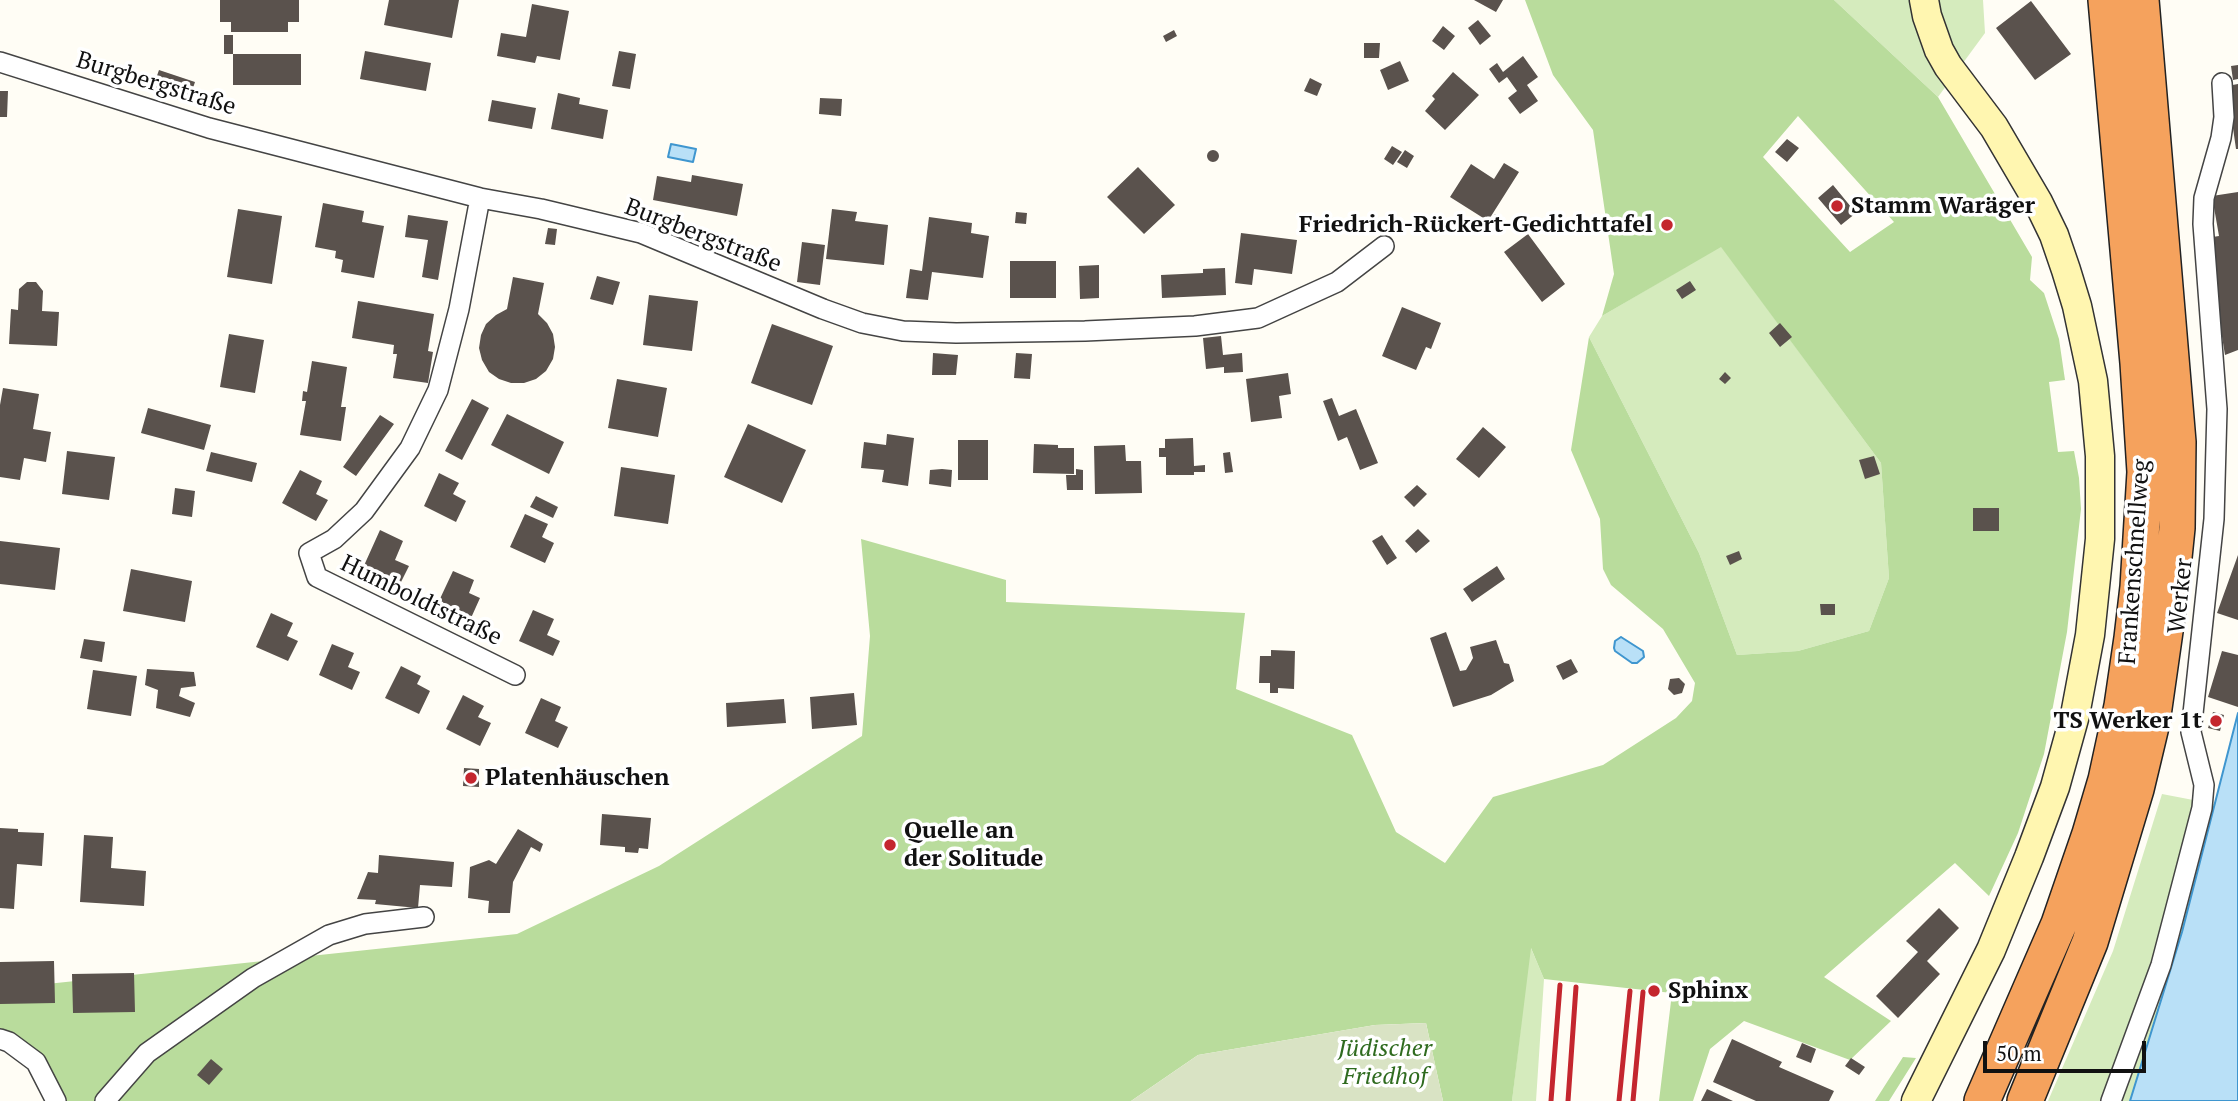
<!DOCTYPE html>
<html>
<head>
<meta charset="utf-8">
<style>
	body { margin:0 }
	#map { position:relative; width:2238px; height:1101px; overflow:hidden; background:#fffdf5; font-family:"PT Serif",serif }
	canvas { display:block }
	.scale { position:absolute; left:1983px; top:1041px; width:163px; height:32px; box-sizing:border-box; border:4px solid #111; border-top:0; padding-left:9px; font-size:21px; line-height:24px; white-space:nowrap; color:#111; -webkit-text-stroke:5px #fff; paint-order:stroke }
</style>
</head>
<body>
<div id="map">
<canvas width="2238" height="1101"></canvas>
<div class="scale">50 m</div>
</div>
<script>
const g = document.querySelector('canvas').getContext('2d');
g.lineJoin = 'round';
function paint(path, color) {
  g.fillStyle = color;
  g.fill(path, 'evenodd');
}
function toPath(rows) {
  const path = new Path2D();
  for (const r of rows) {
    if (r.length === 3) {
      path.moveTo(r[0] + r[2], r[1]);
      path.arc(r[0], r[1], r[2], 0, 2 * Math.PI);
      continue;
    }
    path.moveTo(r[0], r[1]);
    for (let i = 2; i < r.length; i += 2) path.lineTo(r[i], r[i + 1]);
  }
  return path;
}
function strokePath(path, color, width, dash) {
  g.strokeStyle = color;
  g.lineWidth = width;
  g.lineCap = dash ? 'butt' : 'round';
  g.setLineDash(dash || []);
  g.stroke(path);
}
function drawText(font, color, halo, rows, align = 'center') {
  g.font = font + ' "PT Serif",serif';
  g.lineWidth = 7;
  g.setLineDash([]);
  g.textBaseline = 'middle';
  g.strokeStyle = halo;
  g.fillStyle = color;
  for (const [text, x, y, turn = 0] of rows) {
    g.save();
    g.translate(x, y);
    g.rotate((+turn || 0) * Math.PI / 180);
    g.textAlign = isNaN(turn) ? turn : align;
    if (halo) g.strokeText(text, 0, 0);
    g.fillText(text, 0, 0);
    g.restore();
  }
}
paint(toPath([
	[1834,0,1983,0,1985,33,1938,97],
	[1721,246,1881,463,1889,578,1869,631,1798,651,1737,655,1699,553,1589,337,1602,316],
	[2162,794,2214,804,2182,932,2130,1101,2048,1101,2113,951],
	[1530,946,1544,979,1536,1101,1512,1101]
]), '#d5ebbd');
paint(toPath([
	[1525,0,1834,0,1938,97,2032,257,2030,280,2044,293,2059,339,2065,380,2049,382,2058,452,2074,451,2079,478,2081,509,2067,632,2044,754,2018,833,1989,896,1955,863,1824,977,1891,1021,1850,1060,1744,1021,1710,1049,1693,1101,1659,1101,1672,993,1544,979,1531,948,1512,1101,1443,1101,1426,1023,1375,1025,1198,1055,1131,1101,66,1101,48,1064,26,1043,0,1028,0,989,517,934,659,866,862,736,870,636,861,539,1006,580,1006,602,1245,613,1236,689,1352,735,1396,832,1445,863,1493,797,1603,765,1676,718,1692,701,1695,683,1663,629,1611,585,1603,569,1600,519,1571,450,1589,337,1699,553,1737,655,1798,651,1869,631,1889,578,1881,463,1721,247,1602,316,1614,274,1593,130,1553,75],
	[1798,116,1894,222,1850,252,1763,157],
	[1903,1057,1916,1058,1889,1101,1875,1101]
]), '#b9dc9c');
paint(toPath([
	[1426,1023,1443,1101,1131,1101,1198,1055,1375,1025]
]), '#d9e3c4');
const water = toPath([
	[671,144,696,149,693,162,668,157,671,144],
	[1621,637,1643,651,1644,657,1637,663,1632,663,1615,651,1614,648,1615,641,1621,637],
	[2238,713,2238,1101,2130,1101,2182,932,2238,713]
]);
paint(water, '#b9e0f7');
strokePath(water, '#3f96cf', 2);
paint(toPath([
	[220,0,299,0,299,22,288,22,288,32,231,32,231,22,220,22],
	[389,0,459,0,452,38,384,25],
	[1474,0,1503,0,1496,12],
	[2031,1,2071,54,2035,80,1996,28],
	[532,4,569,11,560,60,537,56,535,63,497,56,501,33,526,37],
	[1478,20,1491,36,1480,45,1468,28],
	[1443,26,1455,36,1444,50,1432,41],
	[1174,30,1177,36,1166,42,1163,36],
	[224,35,233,35,233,54,224,54],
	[1364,43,1380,43,1379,58,1364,58],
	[365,51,431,63,426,91,360,79],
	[619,51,636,54,630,89,612,86],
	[233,54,301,54,301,85,233,85],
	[1523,56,1538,77,1527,85,1538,101,1520,114,1508,98,1517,91,1507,77,1499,83,1489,69,1497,63,1503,72],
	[1400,61,1409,81,1388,90,1380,70],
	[2238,65,2238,79,2233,80,2231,66],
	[159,70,195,82,188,103,152,90],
	[1453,72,1479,95,1445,130,1425,111,1435,99,1432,96],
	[1310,78,1322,84,1317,96,1304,91],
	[2238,84,2238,149,2236,149,2227,86],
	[0,91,8,91,7,117,0,117],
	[558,93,580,98,579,104,608,110,603,139,551,129],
	[820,98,842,99,841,116,819,114],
	[492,100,536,108,532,129,488,121],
	[1787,139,1799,148,1787,162,1775,152],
	[1392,146,1402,152,1393,165,1384,159],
	[1405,150,1414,156,1407,168,1397,162],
	[1213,156,6],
	[1504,163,1519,172,1488,221,1450,197,1471,164,1494,179],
	[1138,167,1175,205,1144,234,1107,197],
	[692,175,743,184,737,216,653,200,657,176,691,182],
	[1833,185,1856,213,1841,225,1818,198],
	[2238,192,2238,350,2225,355,2206,238,2219,236,2212,196],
	[323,203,364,211,362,222,384,226,374,278,341,272,343,260,335,258,336,251,315,247],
	[238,209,282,216,272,284,227,277],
	[832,209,857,212,855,221,888,225,884,265,826,259],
	[1016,212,1027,213,1026,224,1015,223],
	[1495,214,1506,221,1500,231,1488,223],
	[408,215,448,221,438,280,422,277,428,240,405,237],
	[929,217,972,223,971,233,989,236,983,278,932,272,928,300,906,298,910,269,922,271],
	[548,228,557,229,555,245,545,244],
	[1241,233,1297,240,1292,274,1254,269,1252,285,1235,283],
	[1528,234,1565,284,1542,302,1504,252],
	[802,242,825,245,820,285,797,282],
	[1010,261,1056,261,1056,298,1010,298],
	[1099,265,1099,298,1080,299,1079,266],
	[1225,268,1226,295,1162,298,1161,275,1203,273,1203,269],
	[597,276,620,282,613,305,590,299],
	[513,277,544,283,538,314,547,323,553,334,555,347,553,359,546,371,536,379,524,383,511,383,499,379,489,372,482,360,479,348,481,335,486,324,496,315,507,309],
	[1690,281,1696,290,1682,299,1676,290],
	[27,282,36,282,43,291,42,311,59,312,57,346,9,344,11,309,18,310,19,289],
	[649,295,698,301,692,351,643,345],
	[358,301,434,314,428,351,433,352,428,383,393,378,397,354,393,354,394,345,352,338],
	[1402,307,1441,323,1431,349,1426,347,1416,370,1382,356],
	[1780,323,1792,337,1780,347,1769,333],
	[772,324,833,346,812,405,751,383],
	[229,334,264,340,255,393,220,387],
	[1221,336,1223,355,1242,353,1243,372,1224,373,1224,367,1206,369,1203,338],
	[933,353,958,355,956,375,932,375],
	[1016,353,1032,354,1030,379,1014,378],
	[312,361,347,367,341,407,346,407,341,441,300,435,306,401,302,401,303,391,307,392],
	[1725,372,1731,378,1725,384,1719,379],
	[1288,373,1291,394,1279,396,1282,418,1251,422,1246,379],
	[617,379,667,388,658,437,608,428],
	[3,388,39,394,33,429,51,432,46,462,24,458,20,480,0,477,0,405],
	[1332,398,1339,416,1356,409,1378,463,1360,470,1347,437,1338,441,1323,401],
	[472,399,489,408,462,460,445,451],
	[148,408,211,425,204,450,141,433],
	[507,414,564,442,549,474,491,445],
	[380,415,394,424,356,476,343,467],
	[748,424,806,450,782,503,724,477],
	[1483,427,1506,447,1479,478,1456,459],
	[887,434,914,438,908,486,882,482,884,470,861,468,864,442,886,445],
	[1193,438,1194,466,1205,465,1205,472,1194,472,1194,475,1166,475,1166,457,1159,457,1159,448,1165,448,1165,439],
	[958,440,988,440,988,480,958,480],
	[1034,444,1058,445,1058,448,1074,448,1074,474,1033,473],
	[1125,445,1126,461,1141,461,1142,493,1095,494,1094,446],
	[67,451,115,457,109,500,62,494],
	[211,452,257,463,252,482,206,471],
	[1230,452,1233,472,1225,473,1223,453],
	[1874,456,1880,474,1865,479,1859,460],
	[621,467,675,475,668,524,614,516],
	[942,469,952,470,951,487,929,484,930,470],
	[1076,469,1083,470,1083,490,1067,490,1066,475,1076,475],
	[300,470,322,481,316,494,328,500,316,521,282,503],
	[439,473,459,483,453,494,466,501,456,522,424,506],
	[1417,485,1427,494,1414,507,1404,497],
	[175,488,195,491,192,517,172,514],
	[536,496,558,507,553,518,530,507],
	[1973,508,1999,508,1999,531,1973,531],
	[525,514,548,524,542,537,554,543,545,563,510,547],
	[1418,529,1430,541,1416,553,1405,541],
	[380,530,403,541,395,560,409,566,399,586,362,570],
	[1382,535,1397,558,1387,565,1372,541],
	[0,541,60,548,55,590,0,584],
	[1739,551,1742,559,1730,565,1726,556],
	[2238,555,2238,620,2217,613],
	[1497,566,1505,579,1472,602,1463,589],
	[131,569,192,581,185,622,123,611],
	[453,571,474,580,469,593,480,598,471,618,438,603],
	[1820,604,1835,604,1835,615,1821,615],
	[533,610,554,619,547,635,560,641,553,656,519,641],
	[271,613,293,623,287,636,298,641,288,661,256,647],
	[1446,632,1460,671,1466,670,1473,658,1470,647,1496,640,1504,663,1509,664,1514,681,1491,695,1453,707,1430,638],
	[84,639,105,642,102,662,80,658],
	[332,644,354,653,348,667,360,672,352,690,319,675],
	[1271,650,1295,651,1294,689,1278,688,1278,693,1270,693,1270,683,1259,683,1260,656,1271,656],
	[2222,651,2238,655,2238,707,2208,697],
	[1571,659,1578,672,1563,680,1556,666],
	[401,666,421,676,417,684,430,691,419,714,385,698],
	[147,669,194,672,196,686,181,688,179,696,195,703,190,717,156,708,158,690,145,685],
	[93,670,137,676,131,716,87,709],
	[1679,678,1685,684,1682,693,1674,695,1668,689,1670,679],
	[854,693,857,725,812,729,810,697],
	[463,695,484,706,478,717,491,723,480,746,446,729],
	[541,698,561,707,555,721,568,727,558,748,525,733],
	[784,699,786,723,727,727,726,703],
	[2213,712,2224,715,2220,731,2208,728],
	[464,768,479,769,479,787,463,786],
	[602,814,651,818,648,849,639,848,638,853,625,852,625,847,600,845],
	[0,828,18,829,18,832,44,833,42,866,17,864,14,909,0,908],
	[518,829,543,844,540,852,531,847,513,882,510,913,488,913,489,901,468,898,470,867,489,860,496,864],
	[84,835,113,837,111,868,146,871,144,906,80,902],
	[379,855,454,862,452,887,420,885,418,908,375,904,376,900,357,899,368,872,378,873],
	[1939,908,1959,928,1927,961,1940,974,1898,1018,1876,996,1918,952,1906,941],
	[54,961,55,1003,0,1004,0,962],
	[134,973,135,1012,73,1013,72,974],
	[1732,1039,1782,1062,1779,1067,1834,1091,1829,1101,1756,1101,1713,1082],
	[1802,1043,1816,1049,1811,1063,1796,1057],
	[1851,1058,1865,1067,1859,1075,1845,1066],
	[211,1059,223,1069,209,1085,197,1075],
	[1707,1089,1733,1101,1701,1101]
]), '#5a524d');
const minor = toPath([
	[0,62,209,128,480,198,541,209,641,233,823,309,862,323,903,331,956,333,1085,331,1195,326,1258,318,1337,282,1384,246],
	[480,198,459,309,438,390,410,448,364,511,334,539,309,553,317,577,515,675],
	[0,1039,9,1042,36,1062,56,1101],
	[105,1101,147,1053,253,978,329,935,365,924,424,917],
	[2111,1101,2161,965,2202,808,2204,785,2191,732,2214,519,2217,409,2203,224,2204,198,2221,138,2224,117,2222,83]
]);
const secondary = toPath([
	[1916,1101,1991,950,2029,857,2055,787,2075,715,2090,635,2100,539,2100,456,2093,381,2077,306,2066,270,2054,235,2038,202,1994,127,1948,66,1939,50,1927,16,1924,0]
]);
const motorway = toPath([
	[1982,1101,2059,924,2090,834,2106,780,2122,706,2132,638,2138,587,2145,472,2138,363,2106,0],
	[2025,1101,2090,942,2136,789,2152,722,2170,596,2177,528,2178,442,2141,0]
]);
strokePath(minor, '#444', 22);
strokePath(secondary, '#333', 31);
strokePath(motorway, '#222', 38);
strokePath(minor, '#fff', 19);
strokePath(secondary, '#fff6b0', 28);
strokePath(motorway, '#f5a25d', 35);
strokePath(toPath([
	[1551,1101,1560,985],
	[1568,1101,1576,987],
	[1619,1101,1630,991],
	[1633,1101,1643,992]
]), '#c4262e', 5);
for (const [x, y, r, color] of [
	[1837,206,7,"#c4262e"],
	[1667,225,7,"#c4262e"],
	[2216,721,7,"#c4262e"],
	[471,778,7,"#c4262e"],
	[890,845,7,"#c4262e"],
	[1654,991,7,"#c4262e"]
]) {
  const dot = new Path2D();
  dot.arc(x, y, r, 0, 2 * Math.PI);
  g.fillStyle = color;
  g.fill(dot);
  strokePath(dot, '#fff', 2.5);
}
drawText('24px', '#111', '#fff', [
	["Burgbergstraße",156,84,17],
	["Burgbergstraße",703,236,21],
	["Frankenschnellweg",2135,562,-86],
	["Werker",2181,596,-84],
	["Humboldtstraße",421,601,26]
]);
drawText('bold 24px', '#111', '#fff', [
	["Stamm Waräger",1851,206],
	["Friedrich-Rückert-Gedichttafel",1653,225,"right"],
	["TS Werker 1t",2202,721,"right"],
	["Platenhäuschen",485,778],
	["Quelle an",904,831],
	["der Solitude",904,859],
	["Sphinx",1668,991]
], 'left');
drawText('italic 24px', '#2f6b1f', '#fff', [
	["Jüdischer",1385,1049],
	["Friedhof",1385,1077]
]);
</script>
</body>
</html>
